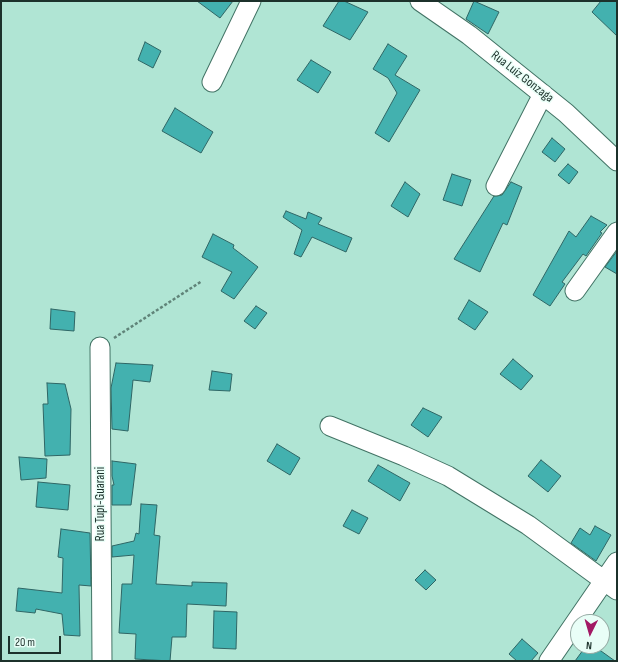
<!DOCTYPE html>
<html>
<head>
<meta charset="utf-8">
<style>
	body { margin:0 }
	#map { position:relative; width:618px; height:662px; overflow:hidden; background:#b0e5d4; font-family:"Sofia Sans Condensed",sans-serif }
	canvas { display:block }
	.frame { position:absolute; inset:0; border:2px solid #1c312b; pointer-events:none }
	.north { position:absolute; left:570px; top:614px; width:40px; height:40px; box-sizing:border-box; background:#e9fef7; border:1px solid #97aca5; border-radius:50%; rotate:185deg; font-size:11px; font-weight:700; line-height:16px; text-align:center; color:#1c312b }
	.north::after { content:''; display:block; margin:auto; width:14px; height:18px; background:#a21964; clip-path:polygon(50% 0,100% 100%,50% 72%,0 100%) }
	.scale { position:absolute; left:8px; top:636px; width:53px; height:18px; box-sizing:border-box; border:2px solid #1c312b; border-top:0; padding-left:5px; font-size:12px; line-height:14px; white-space:nowrap; color:#1c312b; -webkit-text-stroke:3px #e9fef7; paint-order:stroke }
</style>
</head>
<body>
<div id="map">
<canvas width="618" height="662"></canvas>
<div class="frame"></div>
<div class="north">N</div>
<div class="scale">20 m</div>
</div>
<script>
const g = document.querySelector('canvas').getContext('2d');
g.lineJoin = 'round';
function paint(path, color) {
  g.fillStyle = color;
  g.fill(path, 'evenodd');
}
function toPath(rows) {
  const path = new Path2D();
  for (const r of rows) {
    path.moveTo(r[0], r[1]);
    for (let i = 2; i < r.length; i += 2) path.lineTo(r[i], r[i + 1]);
  }
  return path;
}
function strokePath(path, color, width, dash) {
  g.strokeStyle = color;
  g.lineWidth = width;
  g.lineCap = dash ? 'butt' : 'round';
  g.setLineDash(dash || []);
  g.stroke(path);
}
function drawText(font, color, halo, rows, align = 'center') {
  g.font = font + ' "Sofia Sans Condensed",sans-serif';
  g.lineWidth = 3;
  g.setLineDash([]);
  g.textBaseline = 'middle';
  g.strokeStyle = halo;
  g.fillStyle = color;
  for (const [text, x, y, turn = 0] of rows) {
    g.save();
    g.translate(x, y);
    g.rotate((+turn || 0) * Math.PI / 180);
    g.textAlign = isNaN(turn) ? turn : align;
    if (halo) g.strokeText(text, 0, 0);
    g.fillText(text, 0, 0);
    g.restore();
  }
}
const building = toPath([
	[197,1,233,1,220,18,197,1],
	[339,1,344,1,368,12,350,40,323,26,339,1],
	[474,1,499,12,488,34,466,19,474,1],
	[601,1,617,1,617,36,592,12,601,1],
	[145,42,161,51,153,68,138,60,145,42],
	[388,44,407,56,395,75,420,90,389,142,375,133,397,93,388,78,373,69,388,44],
	[311,60,331,72,318,93,297,80,311,60],
	[175,108,213,132,201,153,162,131,175,108],
	[552,138,565,149,555,162,542,152,552,138],
	[568,164,578,172,569,184,558,175,568,164],
	[452,174,471,180,462,206,443,200,452,174],
	[405,182,420,194,408,217,391,206,405,182],
	[511,182,522,187,507,225,503,223,480,272,454,259,494,196,502,195,511,182],
	[286,211,306,219,308,212,322,218,318,224,352,238,346,252,312,237,301,257,294,254,302,230,283,217,286,211],
	[591,216,607,225,600,232,602,233,586,256,583,254,562,282,565,284,550,306,533,295,569,231,576,237,591,216],
	[213,234,234,245,233,248,258,267,234,299,221,291,232,272,202,257,213,234],
	[617,251,617,274,605,267,617,251],
	[469,300,488,312,475,330,458,319,469,300],
	[256,306,267,313,255,329,244,321,256,306],
	[51,309,75,312,74,331,50,329,51,309],
	[513,359,533,376,521,390,500,374,513,359],
	[116,363,153,365,150,382,133,380,128,431,112,429,111,388,116,363],
	[212,371,232,374,230,391,209,390,212,371],
	[47,383,65,384,71,409,70,455,45,456,43,404,48,404,47,383],
	[423,408,442,417,428,437,411,425,423,408],
	[277,444,300,458,290,475,267,461,277,444],
	[19,457,47,459,46,478,21,480,19,457],
	[541,460,561,476,548,492,528,476,541,460],
	[112,461,136,464,131,505,112,505,112,485,114,485,112,476,112,461],
	[378,465,410,483,400,501,368,481,378,465],
	[38,482,70,485,68,510,36,507,38,482],
	[141,504,157,505,154,535,160,536,156,584,192,586,192,582,227,583,226,606,187,604,186,637,172,637,170,661,135,659,136,634,119,633,122,584,132,584,134,555,112,557,112,546,134,541,136,533,139,534,141,504],
	[352,510,368,518,359,534,343,526,352,510],
	[595,526,611,535,596,561,571,543,580,528,590,535,595,526],
	[61,529,90,533,91,586,79,585,80,636,64,635,62,614,36,609,35,613,16,611,18,588,62,593,63,558,58,557,61,529],
	[425,570,436,580,426,590,415,580,425,570],
	[214,611,237,612,236,649,213,648,214,611],
	[522,639,538,653,531,661,517,661,509,654,522,639],
	[586,646,594,646,615,661,575,661,586,646]
]);
paint(building, '#43b1af');
strokePath(building, '#2f6665', 1);
const minor = toPath([
	[420,1,469,35,566,113,617,161],
	[212,82,251,1],
	[496,186,543,94],
	[575,291,617,232],
	[100,347,102,661],
	[330,426,404,456,448,476,528,525,617,590],
	[549,661,617,562]
]);
strokePath(minor, '#427365', 21);
strokePath(toPath([
	[114,338,202,281]
]), '#608479', 2.5, [3, 2]);
strokePath(minor, '#fff', 19);
drawText('13px', '#1c312b', '#e9fef7', [
	["Rua Luiz Gonzaga",522,77,38],
	["Rua Tupi-Guarani",101,504,-90]
]);
</script>
</body>
</html>
